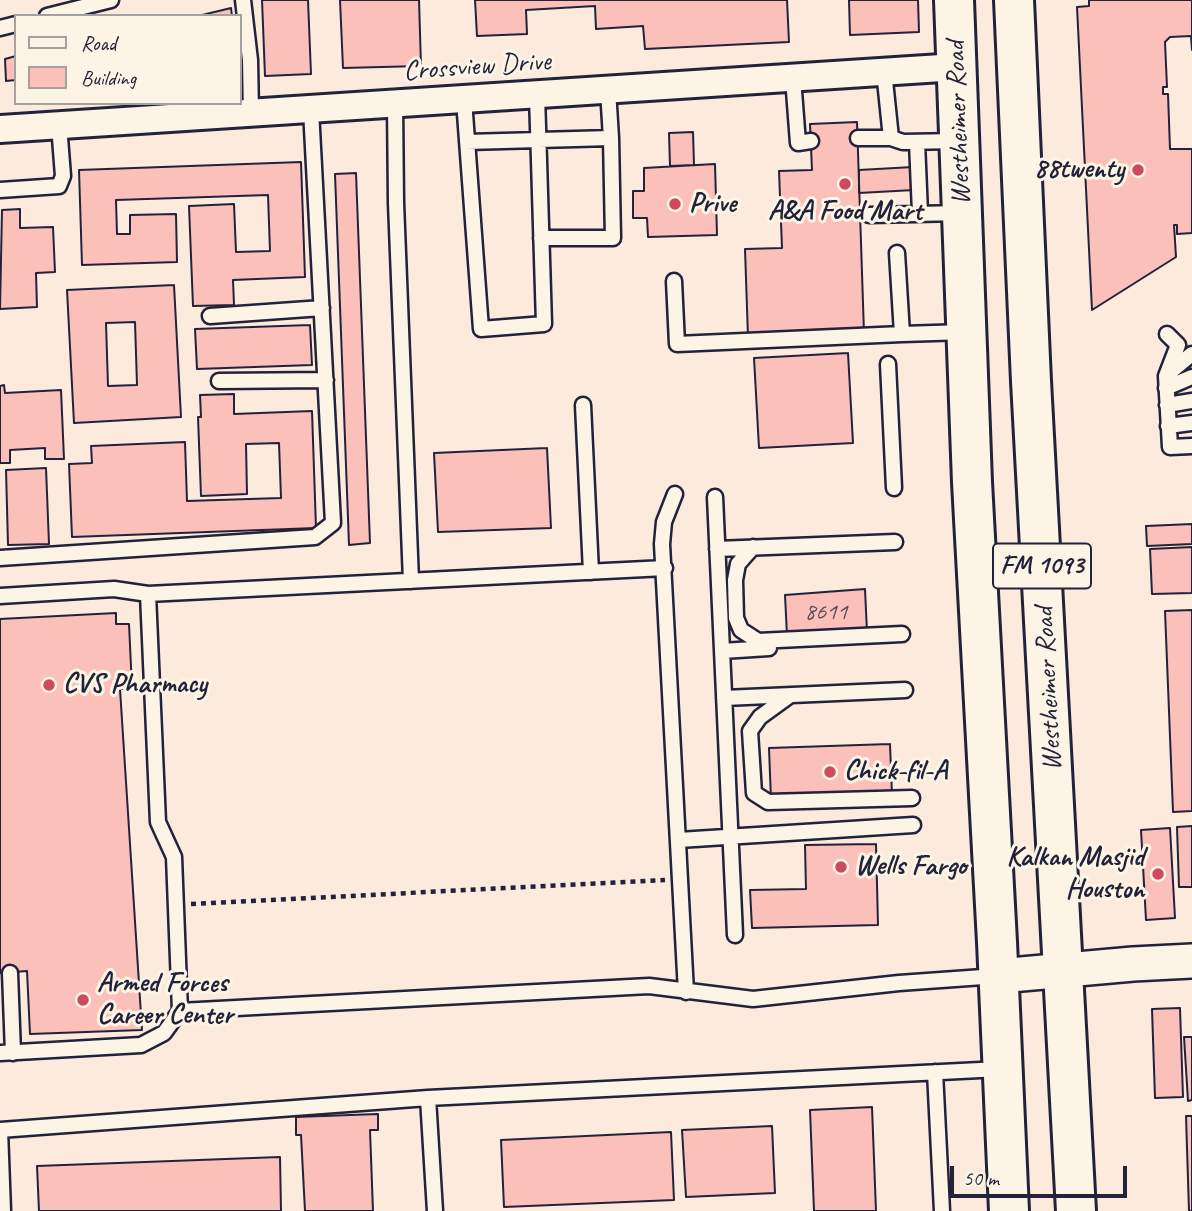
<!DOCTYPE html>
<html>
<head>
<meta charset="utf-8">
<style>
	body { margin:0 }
	#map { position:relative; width:1192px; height:1211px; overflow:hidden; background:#fceadc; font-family:Caveat,sans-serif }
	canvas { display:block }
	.legend { position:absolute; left:14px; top:14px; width:228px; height:91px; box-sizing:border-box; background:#fcf5e5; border:2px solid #a5a1a1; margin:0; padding:9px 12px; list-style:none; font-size:21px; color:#22223b }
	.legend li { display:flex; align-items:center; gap:14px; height:35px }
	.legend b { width:35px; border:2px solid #a5a1a1 }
	.scale { position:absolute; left:950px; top:1166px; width:177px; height:32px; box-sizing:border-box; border:4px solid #22223b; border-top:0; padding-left:9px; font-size:21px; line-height:24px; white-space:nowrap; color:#22223b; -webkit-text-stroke:5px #fcf5e5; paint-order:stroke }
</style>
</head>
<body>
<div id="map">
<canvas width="1192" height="1211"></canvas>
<ul class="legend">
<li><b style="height:9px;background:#fcf5e5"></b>Road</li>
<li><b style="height:19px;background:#fcc0ba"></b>Building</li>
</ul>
<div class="scale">50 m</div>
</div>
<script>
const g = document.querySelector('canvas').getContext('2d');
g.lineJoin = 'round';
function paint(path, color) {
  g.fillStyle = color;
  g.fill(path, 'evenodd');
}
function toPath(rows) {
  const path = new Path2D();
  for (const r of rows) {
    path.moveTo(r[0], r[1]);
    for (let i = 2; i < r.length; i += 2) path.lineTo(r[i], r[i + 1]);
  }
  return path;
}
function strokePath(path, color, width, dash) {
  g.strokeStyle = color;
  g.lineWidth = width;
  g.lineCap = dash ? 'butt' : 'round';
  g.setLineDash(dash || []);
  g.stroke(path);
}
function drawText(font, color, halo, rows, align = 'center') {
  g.font = font + ' Caveat,sans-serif';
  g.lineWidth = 6;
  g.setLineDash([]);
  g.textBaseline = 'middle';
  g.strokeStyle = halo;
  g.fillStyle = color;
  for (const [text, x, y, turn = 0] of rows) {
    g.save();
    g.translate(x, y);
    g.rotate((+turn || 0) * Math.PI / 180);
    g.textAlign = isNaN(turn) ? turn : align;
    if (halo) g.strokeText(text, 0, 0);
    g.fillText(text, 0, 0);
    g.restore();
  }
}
const building = toPath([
	[262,0,308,0,311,74,265,76,262,0],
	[340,0,419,0,421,66,343,68,340,0],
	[475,0,787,0,789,42,645,49,643,26,596,29,595,6,526,10,527,34,477,36,475,0],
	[849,0,918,0,919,32,850,35,849,0],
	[1089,0,1192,0,1192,50,1191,36,1170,37,1165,42,1167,87,1163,87,1163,94,1168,94,1170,149,1192,149,1192,233,1177,234,1177,225,1174,225,1176,257,1092,310,1077,7,1089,6,1089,0],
	[231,8,232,16,198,16,231,8],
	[16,56,16,80,6,81,5,59,16,56],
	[857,122,864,333,748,337,745,249,782,248,779,171,812,170,810,124,857,122],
	[693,132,694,165,670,166,669,133,693,132],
	[301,162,305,277,233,280,234,305,193,306,189,206,234,204,236,252,270,251,268,195,116,200,117,234,130,234,130,215,176,214,177,262,82,265,79,170,301,162],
	[715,164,717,235,648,237,647,218,633,218,633,191,644,191,644,168,715,164],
	[913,167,914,190,859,193,859,170,913,167],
	[356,173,370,543,349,545,335,174,356,173],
	[20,209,20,228,53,227,55,272,36,273,37,307,0,309,2,210,20,209],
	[174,285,181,417,74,423,67,290,174,285],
	[135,322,137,385,108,386,106,323,135,322],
	[310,325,312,365,197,369,195,329,310,325],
	[848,353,853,443,759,448,754,358,848,353],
	[4,385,5,393,61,390,64,459,45,459,45,448,10,450,10,463,0,463,0,386,4,385],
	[234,394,234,414,312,411,316,528,72,537,69,464,92,463,91,446,185,442,187,501,281,498,279,443,246,444,247,494,201,496,198,417,201,417,200,395,234,394],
	[547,448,551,528,438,532,434,453,547,448],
	[46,468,49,544,8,545,6,470,46,468],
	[1192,524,1192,544,1147,546,1146,526,1192,524],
	[1192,547,1192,593,1152,594,1150,549,1192,547],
	[865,589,867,632,787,636,785,595,865,589],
	[1192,610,1192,811,1173,812,1165,611,1192,610],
	[116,613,116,624,129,624,132,688,120,689,142,1030,30,1034,27,971,0,973,0,619,116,613],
	[890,744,892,795,771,800,769,748,890,744],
	[1192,826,1192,887,1179,887,1177,827,1192,826],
	[1170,828,1175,918,1146,920,1141,830,1170,828],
	[876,844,878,925,752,928,750,890,806,889,805,845,876,844],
	[1180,1008,1183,1097,1155,1098,1152,1009,1180,1008],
	[1184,1037,1192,1037,1192,1100,1188,1101,1184,1037],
	[872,1107,876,1211,814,1211,810,1110,872,1107],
	[378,1114,378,1130,370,1130,373,1211,305,1211,301,1135,296,1135,296,1117,378,1114],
	[1186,1116,1192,1116,1192,1211,1189,1211,1186,1116],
	[772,1126,775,1193,686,1197,682,1130,772,1126],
	[671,1132,674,1200,504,1207,501,1140,671,1132],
	[280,1157,281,1211,39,1211,37,1166,280,1157]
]);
paint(building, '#fcc0ba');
strokePath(building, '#22223b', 2);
const service = toPath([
	[243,0,250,60,251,114],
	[47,16,111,0],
	[0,28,16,24],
	[884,71,891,138,903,142,958,141],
	[793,78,798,143,811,141],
	[464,100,481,329,544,324,537,95],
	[395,104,396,203,411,581],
	[858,138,891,138],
	[467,142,611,138,608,90],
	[917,142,920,213],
	[0,190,59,186,63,176,59,125],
	[869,215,962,213],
	[541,238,613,238,611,138],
	[897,253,902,334,965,332],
	[674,281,677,344,902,334],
	[210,316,322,308],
	[1167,334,1178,345,1166,376,1170,447,1192,446],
	[888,364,894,488],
	[1169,373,1192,354],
	[219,381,326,380],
	[1166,388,1192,377],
	[583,405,591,572],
	[1167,405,1192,401],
	[1168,426,1192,423],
	[675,494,664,522,662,544,686,992],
	[715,497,735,935],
	[753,547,738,564,735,580,736,618,741,630,758,641,902,634],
	[717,549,895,542],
	[0,558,315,537,333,523,311,110],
	[148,594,158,822,174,857,180,1011],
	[0,596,114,589,148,594,665,568],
	[722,651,769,648],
	[789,696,760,717,750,731,754,793,768,802,912,798],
	[724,698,905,690],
	[679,840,913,825],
	[10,973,13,1053],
	[0,1053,141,1045,164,1033,180,1011,649,986,753,999,899,983,997,976],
	[935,1072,942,1211],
	[428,1098,435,1211],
	[0,1130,428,1098,1000,1069],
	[0,1130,3,1211]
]);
const minor = toPath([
	[0,129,957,67]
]);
const tertiary = toPath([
	[999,976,1133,964,1192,961]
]);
const primary = toPath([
	[954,0,972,482,997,942,1009,1211],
	[1014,0,1031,381,1076,1211]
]);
strokePath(service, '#22223b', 19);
strokePath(minor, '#22223b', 32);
strokePath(tertiary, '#22223b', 38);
strokePath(primary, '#22223b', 44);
strokePath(toPath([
	[191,904,665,880]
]), '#22223b', 4.5, [5, 5]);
strokePath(service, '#fcf5e5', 14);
strokePath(minor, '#fcf5e5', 26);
strokePath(tertiary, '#fcf5e5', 33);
strokePath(primary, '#fcf5e5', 38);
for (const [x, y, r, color] of [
	[1138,170,7,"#d1495b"],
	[845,184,7,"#d1495b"],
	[675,204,7,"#d1495b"],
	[49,685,7,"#d1495b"],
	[830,772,7,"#d1495b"],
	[841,867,7,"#d1495b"],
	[1158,874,7,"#d1495b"],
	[83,1000,7,"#d1495b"]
]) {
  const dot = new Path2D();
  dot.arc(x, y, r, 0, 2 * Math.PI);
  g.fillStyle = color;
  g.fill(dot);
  strokePath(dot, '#fcf5e5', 2.5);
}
drawText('24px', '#584a5b', null, [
	["8611",826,613]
]);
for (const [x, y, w] of [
	[1042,566,98]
]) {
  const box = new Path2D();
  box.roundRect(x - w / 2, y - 22.5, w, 45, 5);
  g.fillStyle = '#fcf5e5';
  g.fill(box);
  strokePath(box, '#22223b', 2);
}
drawText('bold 26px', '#22223b', null, [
	["FM 1093",1042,566]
]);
drawText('28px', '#22223b', '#fcf5e5', [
	["Crossview Drive",477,67,-4],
	["Westheimer Road",959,123,-92],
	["Westheimer Road",1049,689,-93]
]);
drawText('bold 28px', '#22223b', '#fcf5e5', [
	["88twenty",1124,170,"right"],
	["Prive",689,204],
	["A&A Food Mart",845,212,"center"],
	["CVS Pharmacy",63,685],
	["Chick-fil-A",844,772],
	["Kalkan Masjid",1144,858,"right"],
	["Houston",1144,890,"right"],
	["Wells Fargo",855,867],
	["Armed Forces",97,984],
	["Career Center",97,1016]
], 'left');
</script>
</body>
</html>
